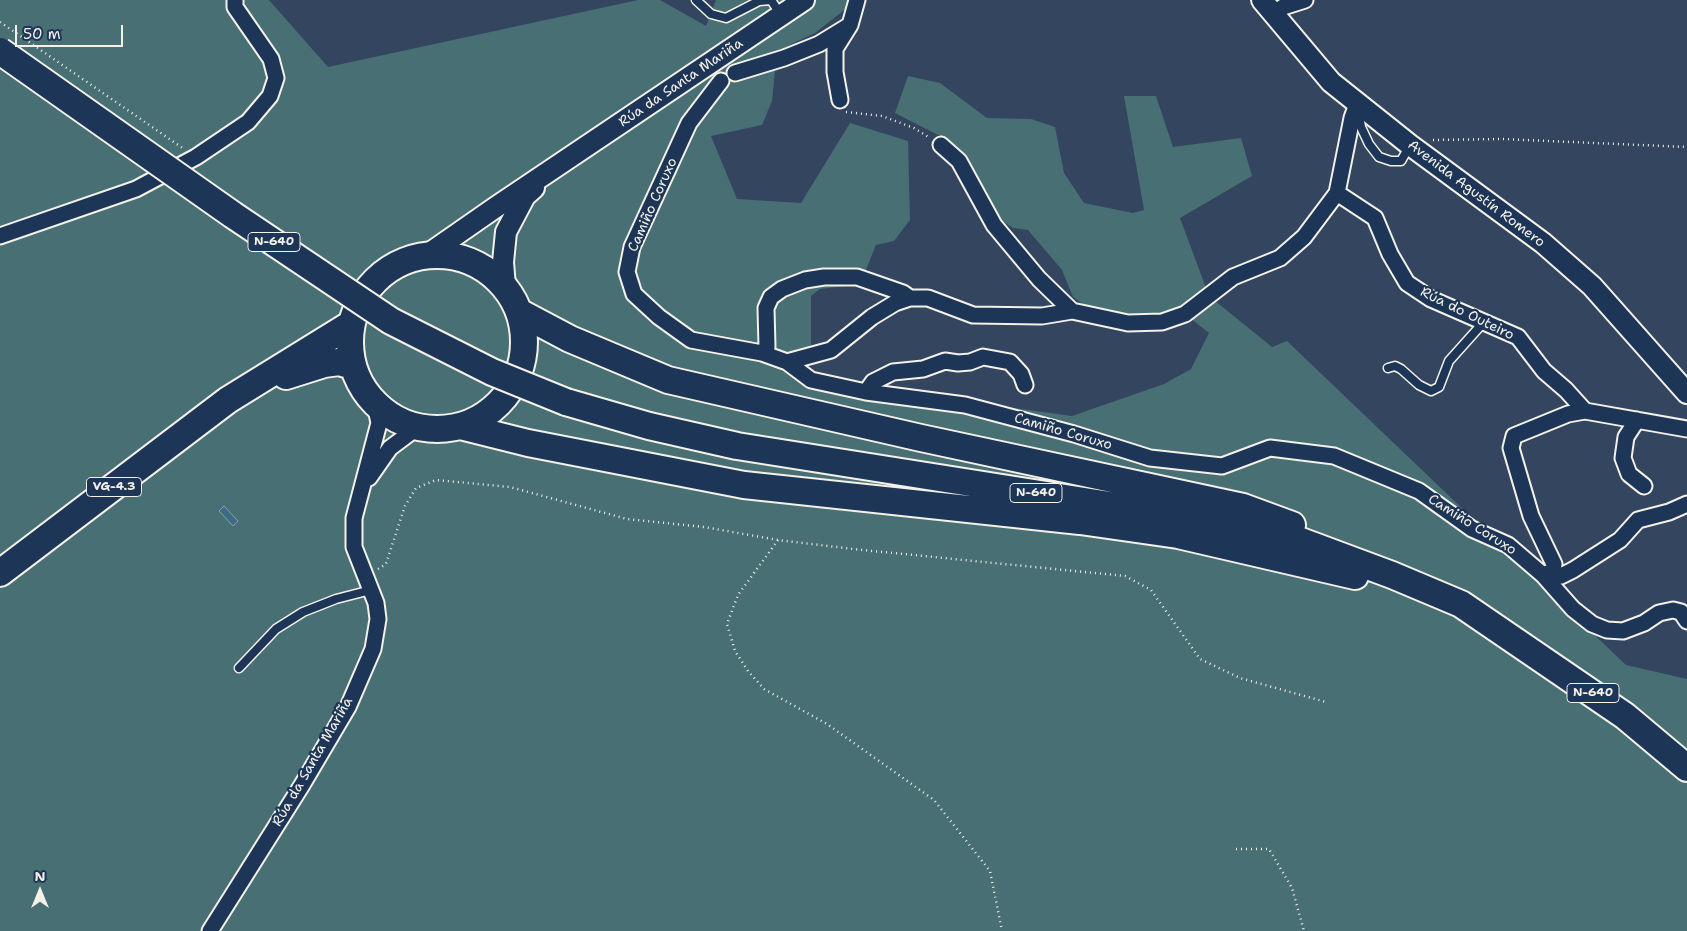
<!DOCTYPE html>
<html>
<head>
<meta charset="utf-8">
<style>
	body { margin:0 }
	#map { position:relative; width:1687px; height:931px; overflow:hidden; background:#33455f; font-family:"Shantell Sans",sans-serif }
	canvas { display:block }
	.north { position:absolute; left:15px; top:866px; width:50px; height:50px; -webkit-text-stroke:4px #1d3557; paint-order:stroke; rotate:0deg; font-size:14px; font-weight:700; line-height:20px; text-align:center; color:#f4f1e8 }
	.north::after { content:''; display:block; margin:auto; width:18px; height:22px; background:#f4f1e8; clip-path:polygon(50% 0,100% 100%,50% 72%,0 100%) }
	.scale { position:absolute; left:15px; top:25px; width:108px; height:22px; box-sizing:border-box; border:2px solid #f4f1e8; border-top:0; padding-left:6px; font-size:15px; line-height:18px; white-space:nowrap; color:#f4f1e8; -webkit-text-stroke:4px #1d3557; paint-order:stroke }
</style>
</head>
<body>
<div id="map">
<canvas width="1687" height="931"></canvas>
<div class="north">N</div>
<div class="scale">50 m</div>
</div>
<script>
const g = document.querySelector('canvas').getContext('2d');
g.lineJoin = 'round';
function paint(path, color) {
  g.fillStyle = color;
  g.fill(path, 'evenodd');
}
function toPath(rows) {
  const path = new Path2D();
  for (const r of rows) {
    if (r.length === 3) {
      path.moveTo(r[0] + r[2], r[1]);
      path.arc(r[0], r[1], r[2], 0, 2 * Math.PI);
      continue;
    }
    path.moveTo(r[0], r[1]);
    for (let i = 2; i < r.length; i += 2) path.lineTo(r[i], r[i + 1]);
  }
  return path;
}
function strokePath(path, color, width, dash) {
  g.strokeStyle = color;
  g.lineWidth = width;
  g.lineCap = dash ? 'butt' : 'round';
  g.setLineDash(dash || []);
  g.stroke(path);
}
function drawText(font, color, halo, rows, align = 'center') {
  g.font = font + ' "Shantell Sans",sans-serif';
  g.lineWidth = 4.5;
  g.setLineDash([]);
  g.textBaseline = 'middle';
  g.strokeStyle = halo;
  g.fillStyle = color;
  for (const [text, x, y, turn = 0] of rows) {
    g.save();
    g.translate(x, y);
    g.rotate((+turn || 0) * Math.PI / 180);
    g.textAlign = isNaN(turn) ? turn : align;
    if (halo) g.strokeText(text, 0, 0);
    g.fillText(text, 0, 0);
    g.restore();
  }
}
paint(toPath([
	[0,0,269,0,328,67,638,0,660,0,706,26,716,0,857,0,815,33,777,51,772,101,762,125,711,136,737,199,801,203,850,123,908,141,910,220,894,241,876,245,865,272,845,286,820,289,811,296,811,345,805,352,813,380,1072,416,1164,384,1191,369,1209,333,1185,314,1135,317,1092,310,1073,297,1062,270,1028,230,1013,228,998,218,964,156,944,138,895,113,908,76,940,83,987,118,1031,119,1055,127,1064,173,1084,203,1133,213,1144,210,1124,96,1156,96,1173,147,1241,138,1252,176,1180,218,1209,296,1272,347,1287,341,1626,665,1687,679,1687,931,0,931]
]), '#476f74');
const water = toPath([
	[224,506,238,521,233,526,219,511,224,506]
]);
paint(water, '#3f6a85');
strokePath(water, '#87a0ad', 1);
const service = toPath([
	[696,0,711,14,726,18,759,1,771,0,781,15],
	[1358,110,1361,127,1369,144,1379,157,1391,161,1401,161,1409,147],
	[1388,368,1395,366,1401,369,1419,385,1431,391,1439,387,1449,361,1483,323],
	[239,668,276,629,303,612,336,599,371,590]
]);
const minor = toPath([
	[1272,14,1283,7,1305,0],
	[735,73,784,58,819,44,850,25],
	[721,81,689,123,632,247,627,272,634,294,659,317,691,340,762,353,787,362,811,380,866,392,965,405,1074,434,1150,458,1222,466,1270,448,1334,456,1419,491,1472,529,1508,545,1543,575,1573,609,1592,624,1607,630,1623,631,1644,623,1659,613,1673,610,1681,612,1687,621],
	[840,100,835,72,835,49,850,25,857,0],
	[941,145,959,161,994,225,1039,279,1072,311,1128,323,1162,322,1185,314,1233,277,1280,258,1304,237,1337,193,1352,118,1357,104],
	[1337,193,1375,218,1390,254,1407,283,1431,299,1518,337,1544,371,1566,390,1585,411],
	[0,236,136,189,196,157,248,122,270,96,276,78,271,59,235,7,235,0],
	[762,353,767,347,766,308,771,297,782,289,805,280,824,277,857,277,903,293,910,298],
	[787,362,831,350,872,317,895,303,910,298,928,298,973,315,1042,316,1072,311],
	[866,392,873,382,893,372,923,369,945,361,958,363,970,362,983,357,1010,362,1021,374,1025,385],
	[1637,420,1626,437,1623,458,1629,474,1644,486],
	[369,478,390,448,418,427],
	[1553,571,1561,576,1573,570,1620,540,1638,520,1669,512,1687,504],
	[1543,575,1553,571,1554,564,1531,516,1511,448,1514,436,1568,414,1585,411,1687,429],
	[210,931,302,785,348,707,373,649,378,619,376,603,354,547,354,518,379,423,375,404]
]);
const tertiary = toPath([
	[1262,0,1331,82,1410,145,1543,243,1592,286,1687,393],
	[427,255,496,207,804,0],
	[505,287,503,262,506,232,525,196,534,188]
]);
const trunk = toPath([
	[437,342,87],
	[519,312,570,339,668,380,921,438,1243,507,1292,525],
	[286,376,324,364,339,362,353,366],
	[566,402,649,426,737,446,1198,519,1298,540,1392,575,1461,604,1625,716,1687,768],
	[460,426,528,443,744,485,1080,521,1178,535,1355,576],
	[0,573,228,400,351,324]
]);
strokePath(service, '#f4f1e8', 11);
strokePath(minor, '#f4f1e8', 19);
strokePath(tertiary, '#f4f1e8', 24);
strokePath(trunk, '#f4f1e8', 30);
strokePath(toPath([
	[0,22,184,149],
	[846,112,882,116,914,128,930,138],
	[1433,140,1502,139,1687,147],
	[778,540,738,595,727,624,735,651,748,671,764,689,827,724,934,800,990,871,1002,931],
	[378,569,386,564,405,506,416,488,436,480,510,487,627,519,704,527,778,540,853,549,1125,576,1151,590,1200,659,1240,678,1326,702],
	[1236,849,1269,849,1292,888,1304,931]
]), '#f4f1e8', 2.5, [1, 4]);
strokePath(service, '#1d3557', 8);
strokePath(minor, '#1d3557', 15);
strokePath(tertiary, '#1d3557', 20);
strokePath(trunk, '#1d3557', 26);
const trunkBridge = toPath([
	[0,51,233,215,391,321,492,372,566,402]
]);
strokePath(trunkBridge, '#f4f1e8', 30, []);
strokePath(trunkBridge, '#1d3557', 26);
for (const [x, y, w] of [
	[274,242,52],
	[114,487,55],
	[1036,493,52],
	[1593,693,52]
]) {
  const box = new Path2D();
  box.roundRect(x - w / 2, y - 9.5, w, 19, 4);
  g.fillStyle = '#1d3557';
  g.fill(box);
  strokePath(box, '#f4f1e8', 1);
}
drawText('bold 12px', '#f4f1e8', null, [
	["N-640",274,242],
	["VG-4.3",114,487],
	["N-640",1036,493],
	["N-640",1593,693]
]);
drawText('14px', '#f4f1e8', '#1d3557', [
	["Rúa da Santa Mariña",681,83,-34],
	["Avenida Agustín Romero",1476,194,37],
	["Camiño Coruxo",653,205,-66],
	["Rúa do Outeiro",1467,314,26],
	["Camiño Coruxo",1063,432,16],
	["Camiño Coruxo",1472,525,32],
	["Rúa da Santa Mariña",313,762,-60]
]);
</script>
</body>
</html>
